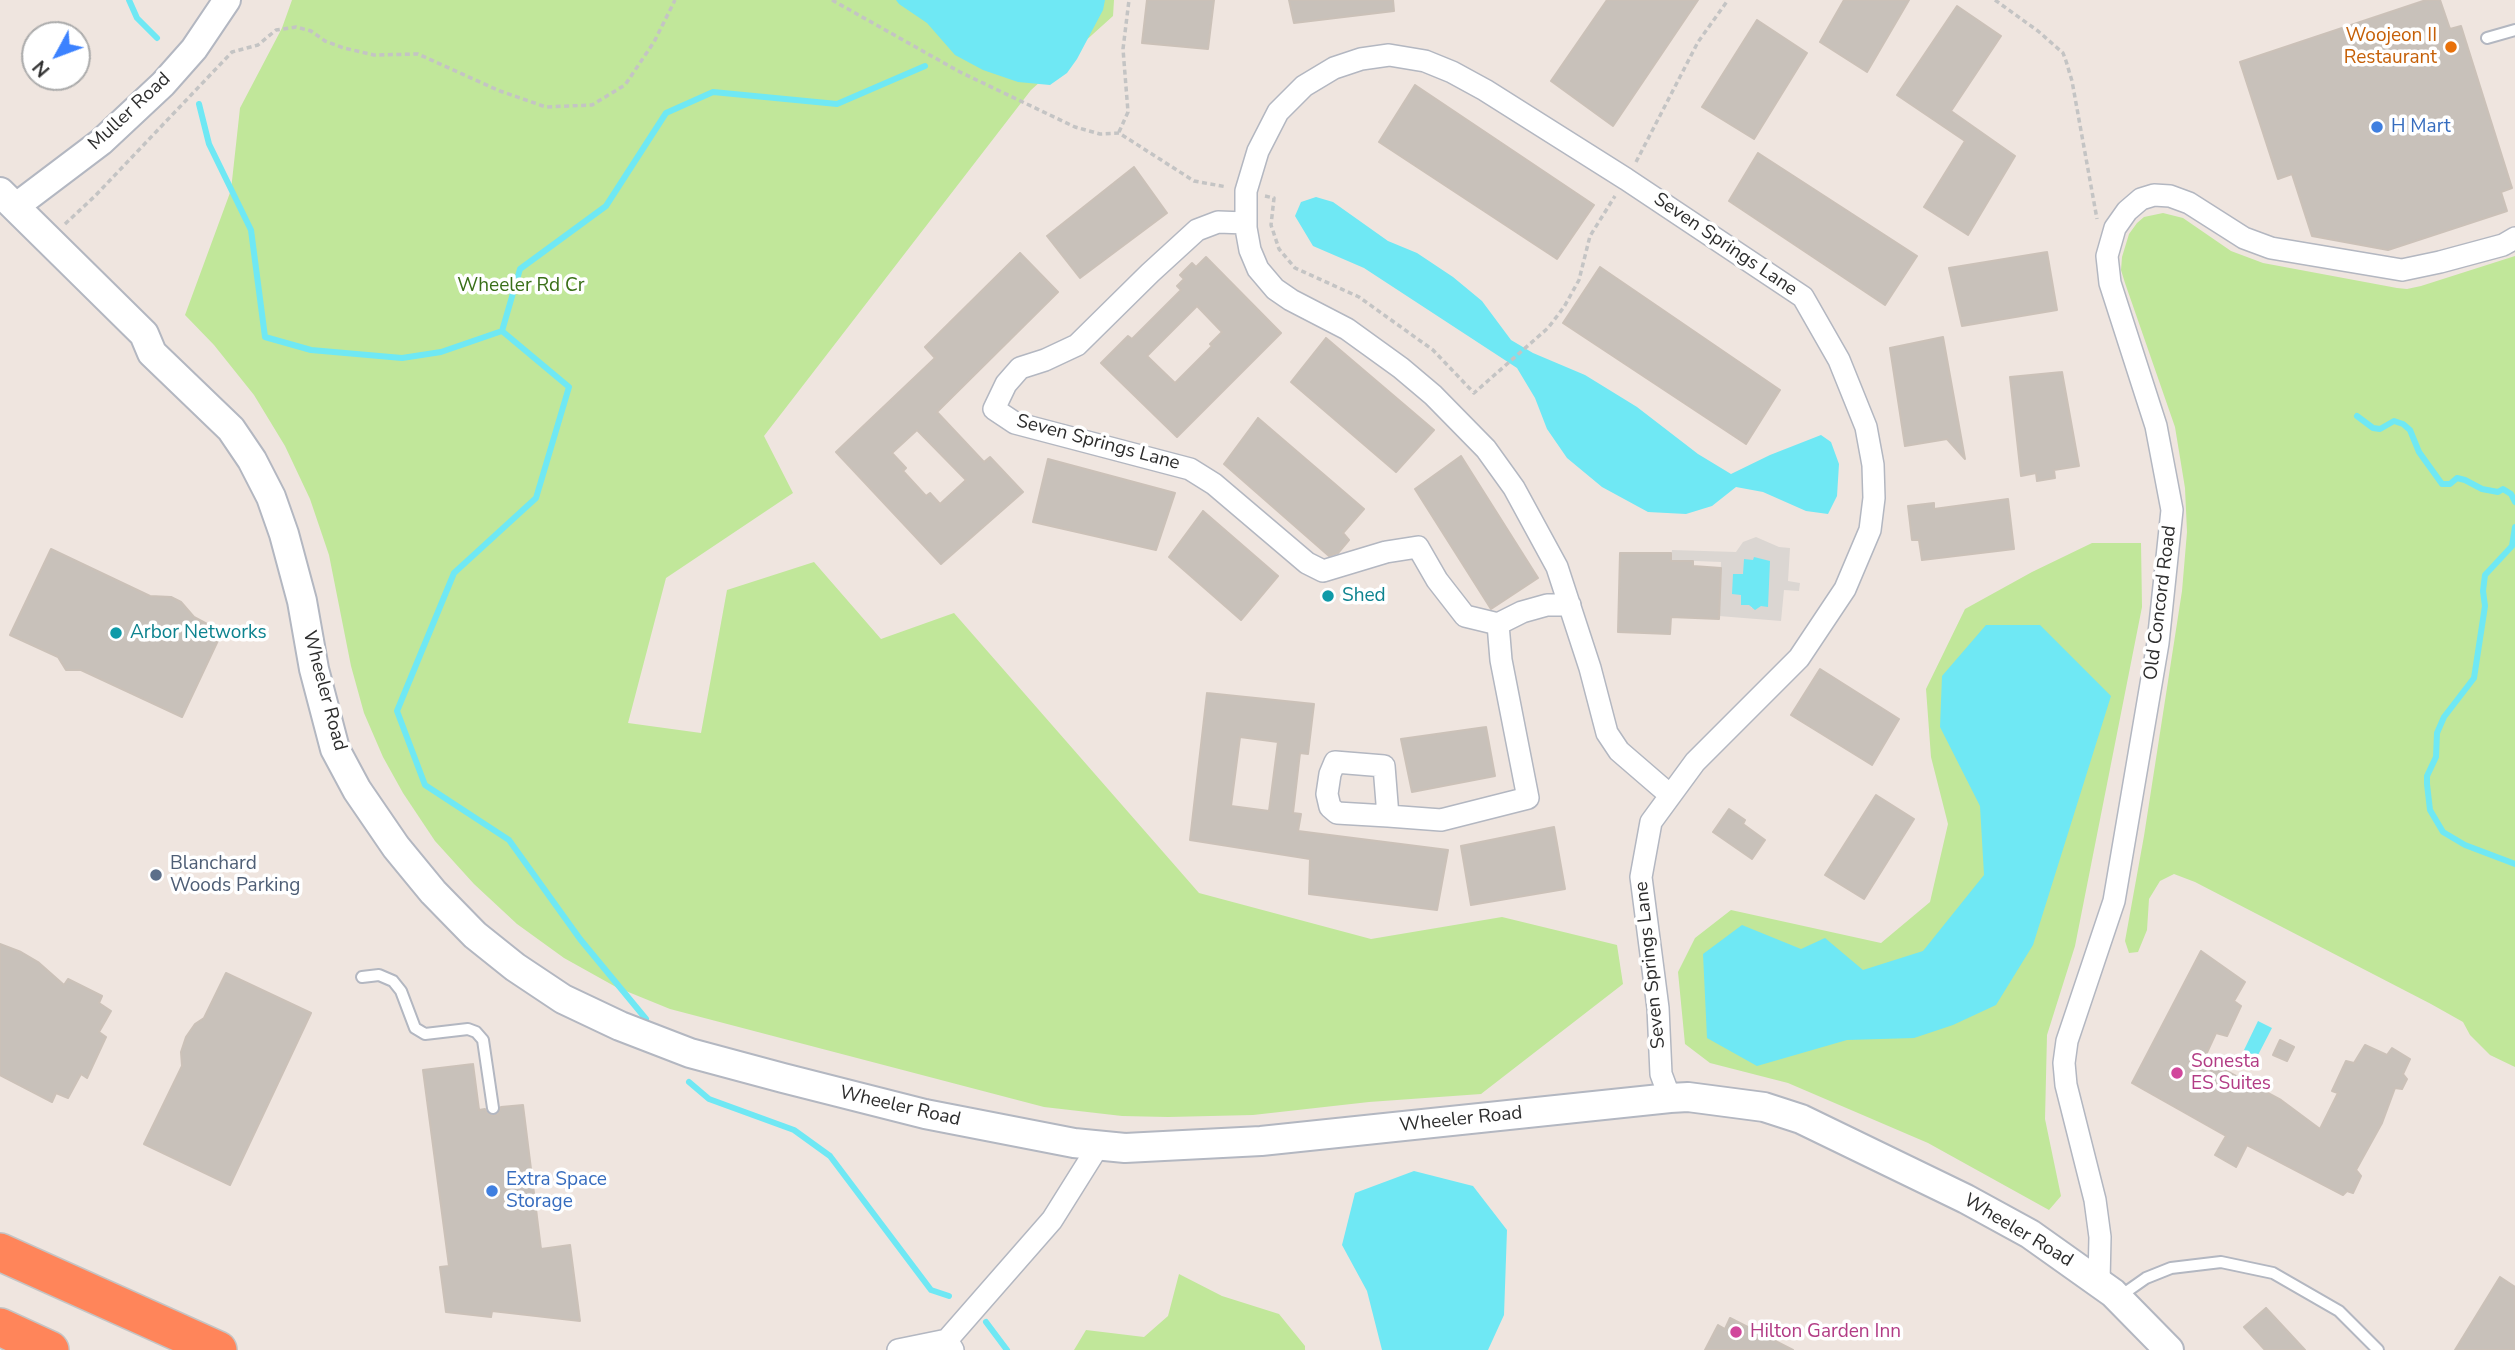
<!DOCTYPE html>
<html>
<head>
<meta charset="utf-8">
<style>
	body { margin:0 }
	#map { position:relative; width:2515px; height:1350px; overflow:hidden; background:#efe5df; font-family:"Nunito Sans",sans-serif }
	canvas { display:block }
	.north { position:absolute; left:21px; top:21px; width:70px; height:70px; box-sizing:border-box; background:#fff; border:2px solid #ababab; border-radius:50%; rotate:229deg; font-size:19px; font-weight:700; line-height:28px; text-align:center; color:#2d2d2d }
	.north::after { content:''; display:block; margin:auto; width:24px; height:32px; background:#3c82ff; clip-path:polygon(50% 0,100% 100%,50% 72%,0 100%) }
</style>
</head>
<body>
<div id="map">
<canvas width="2515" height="1350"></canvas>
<div class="north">N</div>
</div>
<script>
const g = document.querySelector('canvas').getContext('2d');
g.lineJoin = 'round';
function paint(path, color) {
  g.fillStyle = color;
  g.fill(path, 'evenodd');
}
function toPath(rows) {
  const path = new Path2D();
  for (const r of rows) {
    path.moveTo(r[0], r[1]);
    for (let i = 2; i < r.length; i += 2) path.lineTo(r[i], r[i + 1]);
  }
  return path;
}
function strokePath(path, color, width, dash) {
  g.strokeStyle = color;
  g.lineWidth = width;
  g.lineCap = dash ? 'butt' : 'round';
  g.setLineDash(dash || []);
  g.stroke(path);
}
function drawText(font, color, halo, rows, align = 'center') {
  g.font = font + ' "Nunito Sans",sans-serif';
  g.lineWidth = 7;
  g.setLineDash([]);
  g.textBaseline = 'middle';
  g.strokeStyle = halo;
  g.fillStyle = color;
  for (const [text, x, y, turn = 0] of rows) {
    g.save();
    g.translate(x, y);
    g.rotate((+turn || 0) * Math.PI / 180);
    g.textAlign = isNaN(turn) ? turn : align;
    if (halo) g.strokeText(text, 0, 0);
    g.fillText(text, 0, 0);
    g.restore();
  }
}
paint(toPath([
	[292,0,1114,0,1113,16,1031,90,764,436,793,493,666,578,628,723,701,733,727,590,814,562,881,639,954,613,1199,893,1371,939,1502,917,1617,945,1623,984,1481,1094,1369,1102,1253,1115,1168,1117,1122,1116,1044,1107,670,1009,616,987,564,958,517,924,474,884,435,841,403,793,383,757,364,713,351,666,329,555,310,499,285,446,254,395,214,345,185,315,231,190,240,108,282,28],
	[2163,213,2183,218,2231,251,2263,263,2397,288,2407,289,2421,286,2515,256,2515,1067,2490,1055,2470,1035,2463,1022,2431,1004,2195,882,2174,874,2160,881,2149,899,2147,930,2138,952,2129,953,2125,941,2144,836,2182,591,2187,532,2185,488,2175,427,2125,283,2121,270,2122,257,2129,234,2137,223,2144,217],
	[2092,543,2141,543,2142,607,2075,946,2047,1035,2045,1119,2061,1196,2049,1210,1928,1143,1788,1083,1710,1063,1685,1044,1678,972,1695,938,1731,910,1881,943,1930,902,1948,824,1931,757,1926,689,1965,609,2032,572],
	[1179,1274,1222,1296,1279,1314,1305,1346,1305,1350,1074,1350,1086,1330,1144,1337,1168,1316]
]), '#c1e79a');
paint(toPath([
	[1756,537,1779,547,1790,548,1788,581,1800,583,1799,591,1784,590,1781,621,1719,616,1721,562,1671,560,1672,550,1736,552,1743,542],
	[1754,560,1752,608,1742,595,1733,574,1743,574]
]), '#dbd6d2');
paint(toPath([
	[896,0,1105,0,1103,10,1077,59,1067,73,1050,85,1018,82,983,70,955,55,927,23,899,4],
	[1316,197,1333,202,1388,241,1417,253,1453,277,1482,301,1511,340,1533,353,1585,375,1637,407,1698,454,1731,474,1770,455,1821,435,1831,442,1839,464,1837,496,1828,514,1806,511,1763,492,1736,487,1712,506,1686,514,1648,512,1602,487,1567,458,1547,429,1535,398,1517,368,1364,268,1313,246,1295,216,1301,202],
	[1754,557,1770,561,1768,607,1761,606,1755,610,1749,605,1741,605,1741,595,1732,594,1733,574,1743,574,1744,559,1753,560],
	[1986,625,2040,625,2111,696,2033,945,1996,1005,1953,1025,1914,1038,1847,1040,1757,1066,1707,1038,1703,954,1742,925,1801,949,1825,938,1863,970,1923,951,1984,875,1980,806,1940,727,1942,676],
	[2258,1021,2272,1028,2257,1057,2244,1050],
	[1414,1171,1473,1186,1507,1230,1504,1315,1488,1350,1382,1350,1367,1291,1342,1245,1355,1193]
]), '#6fe8f4');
strokePath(toPath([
	[129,0,137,18,157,38],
	[199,104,209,144,251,230,265,337,311,350,402,358,441,352,502,331],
	[502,331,569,387,536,498,454,573,397,711,425,785,509,840,580,939,646,1019],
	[502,331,520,269,606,206,666,113,713,92,837,104,925,66],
	[2357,416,2373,428,2380,429,2394,421,2403,424,2410,430,2419,452,2442,484,2450,484,2457,478,2465,480,2482,489,2498,492,2503,489,2511,494,2515,502],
	[2515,527,2512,546,2485,575,2483,591,2485,606,2474,678,2444,717,2437,733,2436,757,2427,776,2427,784,2430,810,2443,832,2465,845,2515,864],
	[689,1082,709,1099,794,1130,830,1156,931,1290,949,1296],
	[986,1322,1007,1350]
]), '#6fe8f4', 6);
const building = toPath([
	[1147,0,1214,0,1208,49,1142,43,1147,0],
	[1289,0,1393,0,1394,11,1294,23,1289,0],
	[1607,0,1698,0,1613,126,1551,81,1607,0],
	[1844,0,1909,0,1867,72,1820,42,1844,0],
	[2426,0,2440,0,2450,29,2461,26,2512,188,2501,192,2507,211,2388,250,2312,236,2292,174,2278,179,2240,62,2426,0],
	[1957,6,2001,36,1951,111,2015,156,1968,235,1924,207,1965,141,1897,95,1957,6],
	[1757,20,1807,53,1754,139,1702,107,1757,20],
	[1415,85,1594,205,1557,259,1379,142,1415,85],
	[1758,153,1917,256,1885,305,1729,201,1758,153],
	[1134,167,1167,213,1080,278,1047,236,1134,167],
	[2047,252,2057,310,1962,326,1949,268,2047,252],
	[1020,253,1058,292,937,412,984,462,990,457,1023,492,941,564,836,452,935,358,925,347,1020,253],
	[917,430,966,480,940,504,930,493,926,496,903,471,906,468,892,453,917,430],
	[1206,257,1281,333,1177,437,1101,363,1128,336,1132,339,1181,290,1177,286,1184,279,1180,275,1192,263,1196,267,1206,257],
	[1197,306,1222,332,1210,344,1212,346,1175,383,1147,356,1197,306],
	[1600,267,1780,390,1746,444,1563,323,1600,267],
	[1943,337,1965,459,1947,439,1905,446,1890,348,1943,337],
	[1326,338,1434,430,1396,472,1291,382,1326,338],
	[2062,372,2079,466,2054,470,2055,478,2037,481,2036,473,2021,476,2010,377,2062,372],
	[1258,418,1364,509,1343,533,1349,540,1338,553,1329,556,1224,464,1258,418],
	[1461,456,1538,578,1491,609,1415,489,1461,456],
	[1048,459,1175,493,1156,550,1033,522,1048,459],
	[2008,499,2014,549,1922,560,1919,540,1912,540,1908,506,1934,503,1934,509,2008,499],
	[1203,511,1278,576,1241,620,1169,557,1203,511],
	[51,549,150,596,171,597,181,602,194,617,222,632,182,717,81,670,66,670,58,657,10,635,51,549],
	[1620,553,1671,553,1671,561,1693,561,1693,566,1721,568,1719,619,1671,617,1670,634,1618,632,1620,553],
	[1820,669,1899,719,1872,765,1791,715,1820,669],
	[1207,693,1314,704,1308,754,1300,753,1293,813,1301,814,1298,831,1448,850,1437,910,1309,894,1310,859,1190,840,1207,693],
	[1240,737,1278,742,1269,811,1231,806,1240,737],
	[1486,727,1495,776,1412,792,1401,739,1486,727],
	[1876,795,1914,819,1864,899,1825,875,1876,795],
	[1729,809,1745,820,1743,824,1765,840,1752,859,1713,832,1729,809],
	[1554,827,1565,889,1471,905,1461,846,1554,827],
	[0,944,21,952,38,962,64,985,68,979,102,996,99,1003,111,1011,99,1032,106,1037,87,1078,81,1074,68,1098,56,1093,52,1102,0,1075,0,944],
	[2201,951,2245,982,2234,1001,2241,1006,2227,1036,2216,1033,2204,1059,2281,1100,2320,1129,2338,1093,2332,1091,2346,1061,2354,1063,2365,1045,2387,1055,2392,1048,2410,1059,2403,1074,2407,1079,2402,1089,2395,1088,2382,1123,2356,1170,2361,1176,2353,1193,2347,1191,2343,1195,2247,1145,2236,1167,2215,1155,2226,1136,2132,1083,2201,951],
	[226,973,311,1013,230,1185,144,1144,182,1066,181,1052,186,1037,195,1024,204,1018,226,973],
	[2280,1040,2294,1047,2287,1061,2273,1055,2280,1040],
	[473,1064,479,1110,485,1109,487,1113,493,1116,498,1114,501,1107,523,1105,541,1249,570,1245,580,1321,492,1311,491,1317,446,1312,440,1267,449,1266,423,1070,473,1064],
	[2500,1277,2515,1287,2515,1350,2455,1350,2500,1277],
	[2266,1308,2305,1350,2265,1350,2244,1327,2266,1308],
	[1730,1318,1793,1350,1705,1350,1718,1325,1725,1329,1730,1318]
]);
paint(building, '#c8c1ba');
strokePath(building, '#cbc1b8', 2);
const service = toPath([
	[2487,38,2515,30],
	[362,977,379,975,393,981,401,991,415,1028,425,1034,468,1029,476,1032,483,1040,493,1108],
	[2119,1297,2146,1278,2171,1268,2221,1262,2273,1273,2339,1311,2378,1350]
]);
const minor = toPath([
	[1246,223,1218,222,1197,230,1150,273,1077,345,1045,360,1020,368,1006,384,994,409,1015,423,1190,469,1214,484,1307,563,1323,571,1386,552,1418,547,1437,580,1465,616,1498,624],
	[1670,795,1619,751,1607,733,1590,668,1557,567,1514,488,1486,449,1433,395,1401,368,1347,329,1291,300,1275,289,1258,269,1250,250,1246,228,1246,191,1258,151,1278,112,1304,86,1334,68,1361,59,1389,55,1425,61,1452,72,1485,90,1626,179,1803,297,1839,360,1866,427,1873,465,1874,498,1870,530,1845,589,1799,658,1695,762,1651,822,1641,877,1658,1008,1661,1074,1670,1098],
	[1388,816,1384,766,1335,762,1330,774,1327,794,1330,807,1337,813,1388,816,1441,820,1528,798,1501,660,1498,624,1522,612,1547,605,1570,605],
	[2099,1282,2100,1237,2095,1200,2066,1085,2064,1063,2067,1041,2114,901,2158,643,2172,510,2156,426,2110,283,2107,256,2115,228,2127,211,2141,199,2154,195,2170,196,2189,203,2244,238,2271,248,2402,270,2440,262,2503,245,2515,238],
	[947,1340,1052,1220,1099,1145],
	[898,1350,947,1340,953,1350]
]);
const tertiary = toPath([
	[15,207,101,142,163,84,194,49,227,0]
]);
const secondary = toPath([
	[0,192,144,334,152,353,231,429,252,460,271,497,284,534,302,601,314,669,335,749,357,790,396,847,433,892,475,935,515,967,563,999,620,1026,690,1053,783,1078,925,1114,1074,1143,1125,1148,1261,1141,1670,1098,1688,1097,1764,1107,1801,1119,1966,1199,2030,1234,2113,1293,2169,1350]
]);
const motorway = toPath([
	[0,1252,218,1350],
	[0,1327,50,1350]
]);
strokePath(service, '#b3b7c1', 14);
strokePath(minor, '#b3b7c1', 24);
strokePath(tertiary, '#b3b7c1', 30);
strokePath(secondary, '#b3b7c1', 32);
strokePath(motorway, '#c4c4c4', 40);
strokePath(toPath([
	[832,0,960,72,1075,127,1100,134,1119,133,1194,181,1227,187],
	[1995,0,2038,31,2063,53,2066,61,2072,81,2097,219],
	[1119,132,1128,112,1123,49,1129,0],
	[1636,162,1698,42,1728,0],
	[1265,196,1274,198,1271,225,1279,249,1295,268,1359,297,1433,350,1474,393,1548,328,1564,307,1579,280,1590,236,1615,196],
	[65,224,95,196,232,52,258,45,276,30,296,27,311,31,325,41,344,48,374,55,418,54,500,91,546,107,592,105,625,85,654,42,675,0]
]), '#c4c4c4', 3.5, [5, 3.5]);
strokePath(service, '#fff', 10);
strokePath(minor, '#fff', 21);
strokePath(tertiary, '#fff', 26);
strokePath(secondary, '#fff', 28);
strokePath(motorway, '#ff855a', 37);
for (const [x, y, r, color] of [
	[2451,47,7,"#e8710a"],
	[2377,127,7,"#3f7fe0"],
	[1328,596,7,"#0f9aa8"],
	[116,633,7,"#0f9aa8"],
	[156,875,7,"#5c6f8a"],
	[2177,1073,7,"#d1479c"],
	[492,1191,7,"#3f7fe0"],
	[1736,1332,7,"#d1479c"]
]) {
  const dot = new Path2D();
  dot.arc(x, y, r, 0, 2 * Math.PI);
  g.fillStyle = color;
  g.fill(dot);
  strokePath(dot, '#fff', 2.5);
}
drawText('19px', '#c56008', '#fff', [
	["Woojeon II",2437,36],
	["Restaurant",2437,58]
], 'right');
drawText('19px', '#2d2d2d', '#fff', [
	["Muller Road",130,112,-43],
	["Seven Springs Lane",1725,245,34],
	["Seven Springs Lane",1098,443,15],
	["Old Concord Road",2161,603,-83],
	["Wheeler Road",324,691,75],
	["Seven Springs Lane",1651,965,-96],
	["Wheeler Road",900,1107,13],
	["Wheeler Road",1461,1120,-6],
	["Wheeler Road",2018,1231,31]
]);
drawText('19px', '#366cbe', '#fff', [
	["H Mart",2391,127],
	["Extra Space",506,1180],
	["Storage",506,1202]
], 'left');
drawText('19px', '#396f18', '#fff', [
	["Wheeler Rd Cr",521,286]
]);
drawText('19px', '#0d838f', '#fff', [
	["Shed",1342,596],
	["Arbor Networks",130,633]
], 'left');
drawText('19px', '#4e5e75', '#fff', [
	["Blanchard",170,864],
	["Woods Parking",170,886]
], 'left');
drawText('19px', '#b23c85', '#fff', [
	["Sonesta",2191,1062],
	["ES Suites",2191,1084],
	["Hilton Garden Inn",1750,1332]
], 'left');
</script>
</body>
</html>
